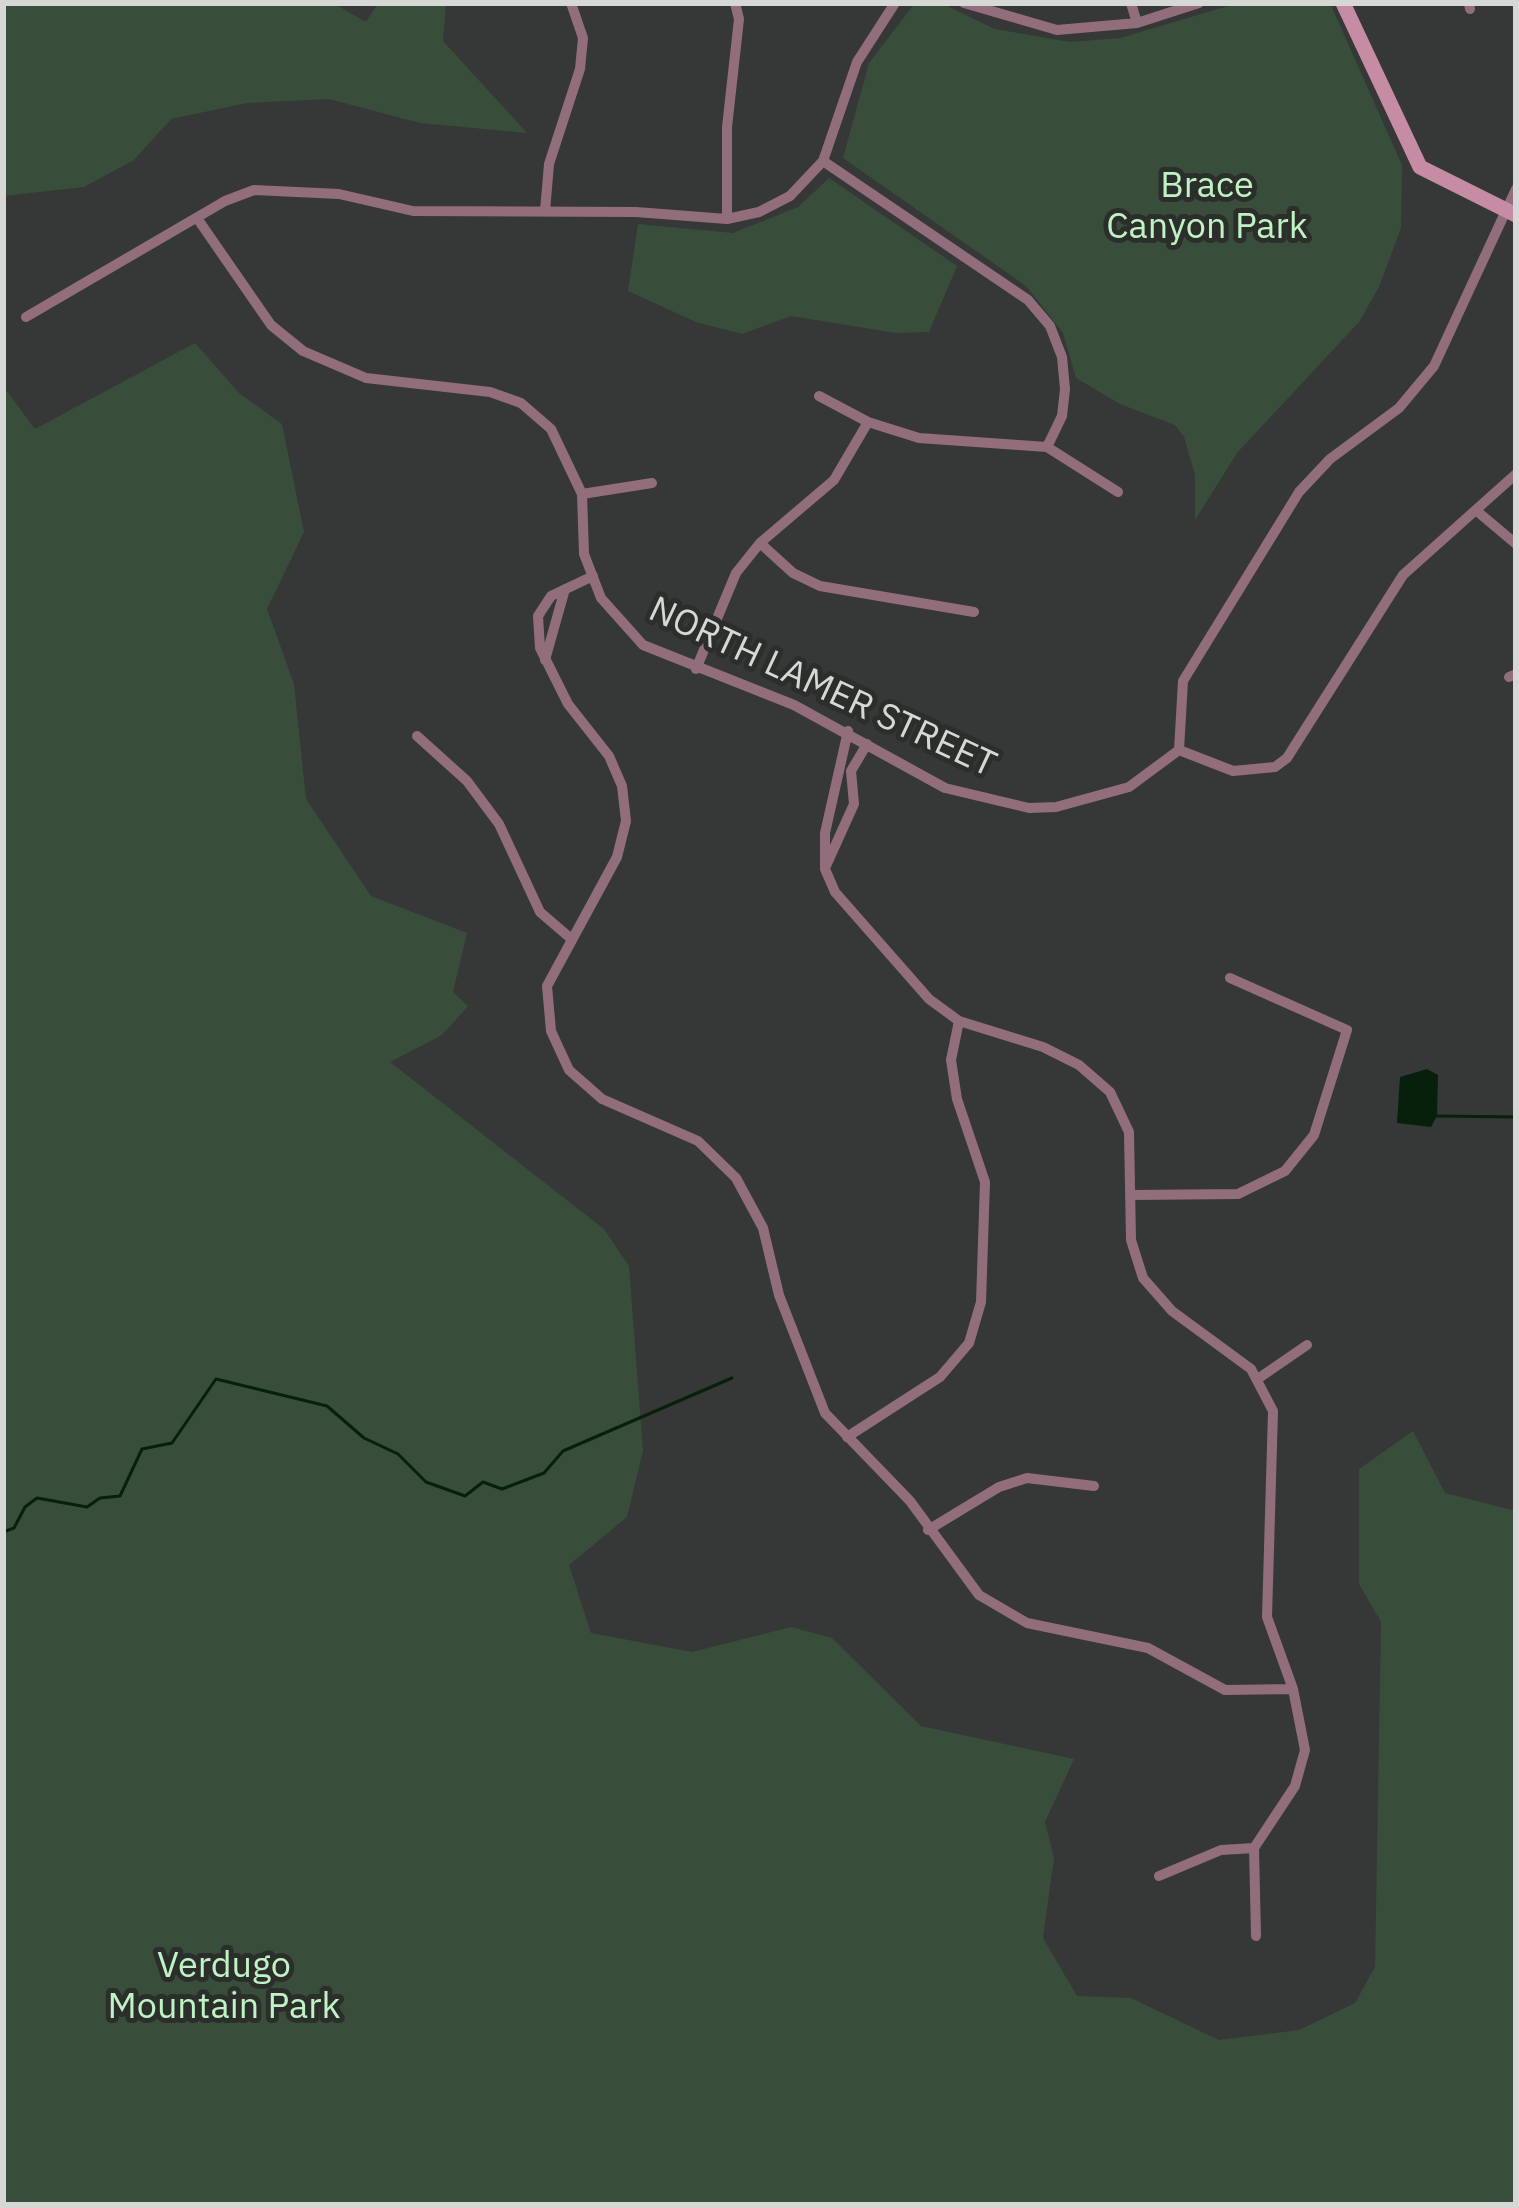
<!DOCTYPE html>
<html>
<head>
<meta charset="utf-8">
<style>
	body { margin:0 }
	#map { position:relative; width:1519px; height:2208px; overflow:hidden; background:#353836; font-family:"IBM Plex Sans",sans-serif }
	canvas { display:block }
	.frame { position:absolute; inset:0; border:6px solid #d6d8d6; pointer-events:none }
</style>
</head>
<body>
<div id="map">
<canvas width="1519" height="2208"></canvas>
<div class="frame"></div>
</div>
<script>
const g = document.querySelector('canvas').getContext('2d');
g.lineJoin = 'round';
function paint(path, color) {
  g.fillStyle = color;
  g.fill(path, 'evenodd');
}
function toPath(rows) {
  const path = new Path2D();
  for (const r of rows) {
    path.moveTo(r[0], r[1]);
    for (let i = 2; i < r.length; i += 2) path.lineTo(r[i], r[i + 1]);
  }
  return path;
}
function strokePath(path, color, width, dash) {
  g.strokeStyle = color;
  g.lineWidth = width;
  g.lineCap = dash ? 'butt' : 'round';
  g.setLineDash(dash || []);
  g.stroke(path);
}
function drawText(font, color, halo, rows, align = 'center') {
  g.font = font + ' "IBM Plex Sans",sans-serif';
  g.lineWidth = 10;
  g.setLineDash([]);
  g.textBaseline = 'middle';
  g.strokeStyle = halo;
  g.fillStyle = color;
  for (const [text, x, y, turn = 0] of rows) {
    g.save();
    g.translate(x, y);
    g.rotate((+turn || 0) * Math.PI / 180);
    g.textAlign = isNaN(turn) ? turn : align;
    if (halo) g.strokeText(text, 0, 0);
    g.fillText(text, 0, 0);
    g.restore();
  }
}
paint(toPath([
	[3,3,333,3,366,22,378,3,446,3,443,41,527,133,420,123,329,99,247,103,171,119,134,160,84,187,3,196],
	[915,3,941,3,995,29,1070,42,1120,38,1238,3,1330,3,1402,165,1401,228,1379,287,1359,322,1237,453,1195,520,1195,475,1184,437,1175,425,1120,404,1076,378,1063,333,1026,286,843,158,869,63],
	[829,178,957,266,929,332,896,333,791,316,742,334,696,322,628,291,638,224,733,233,798,207],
	[195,343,239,393,282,424,304,532,267,609,294,684,306,799,371,896,467,933,453,992,468,1006,442,1035,390,1062,604,1229,629,1266,643,1451,627,1517,569,1565,591,1633,692,1652,791,1627,832,1638,921,1726,1074,1759,1045,1822,1054,1858,1043,1938,1077,1996,1131,1998,1219,2040,1299,2030,1355,2003,1375,1967,1381,1622,1359,1584,1359,1469,1413,1431,1445,1493,1516,1511,1516,2205,3,2205,3,386,35,429]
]), '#384e3a');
paint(toPath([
	[1427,1069,1438,1075,1437,1116,1431,1127,1397,1123,1400,1077]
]), '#06200b');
strokePath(toPath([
	[1437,1116,1516,1117],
	[3,1532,14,1528,25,1507,37,1498,87,1507,100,1498,120,1496,142,1449,172,1443,216,1379,327,1406,364,1438,398,1454,426,1482,465,1496,483,1482,502,1489,544,1473,563,1451,732,1378]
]), '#06200b', 3);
strokePath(toPath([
	[964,3,1057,30,1137,23,1199,3],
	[1131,3,1137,23],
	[1469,3,1470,9],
	[823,161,1028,300,1050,326,1062,357,1065,389,1062,416,1047,447],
	[545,211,549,164,580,69,583,38,571,3],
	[197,218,271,325,303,351,366,378,490,392,521,403,551,429,582,494,584,554,601,598,643,645,794,705,945,788,1029,808,1056,807,1129,787,1179,750,1183,681,1299,492,1330,459,1399,408,1434,366,1516,189],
	[727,219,727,127,739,19,735,3],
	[26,317,225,201,254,190,339,194,413,211,636,212,727,219,759,212,790,196,823,161,857,62,895,3],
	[819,396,868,422,919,438,1047,447,1118,492],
	[582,494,652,483],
	[1478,512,1516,544],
	[760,543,793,573,820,586,974,612],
	[593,576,551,596,538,616,540,648,568,704,609,756,622,786,626,821,617,857,547,986,551,1031,569,1070,602,1099,698,1141,736,1178,763,1228,779,1295,825,1413,910,1501,979,1595,1027,1623,1148,1648,1225,1690,1293,1689],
	[545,660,565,589],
	[696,669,736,573,760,543,834,480,868,422],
	[1509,677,1516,674],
	[848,731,825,833,825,869,835,892,929,999,959,1021,1043,1047,1079,1065,1110,1092,1129,1132,1131,1240,1143,1278,1172,1311,1251,1369,1273,1411,1267,1617,1293,1689,1305,1750,1295,1786,1254,1848,1256,1936],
	[417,736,467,781,499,824,540,912,569,937],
	[1179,750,1233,771,1275,767,1287,758,1403,575,1516,474],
	[826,866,854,804,851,771,867,744],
	[1132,1195,1238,1194,1285,1171,1314,1135,1347,1030,1230,978],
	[1259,1378,1307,1345],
	[847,1437,940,1377,969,1343,981,1302,985,1182,957,1099,951,1060,959,1021],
	[928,1530,999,1487,1027,1478,1094,1486],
	[1159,1876,1221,1850,1254,1848]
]), '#926e7d', 10);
strokePath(toPath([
	[1343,3,1420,167,1516,215]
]), '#c58ca4', 15);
drawText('36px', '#c0f3c4', '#2b2e2b', [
	["Brace",1207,187],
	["Canyon Park",1207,228],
	["Verdugo",224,1967],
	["Mountain Park",224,2008]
]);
drawText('36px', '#d6d8d6', '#2b2e2b', [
	["NORTH LAMER STREET",822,688,25]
]);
</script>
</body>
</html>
